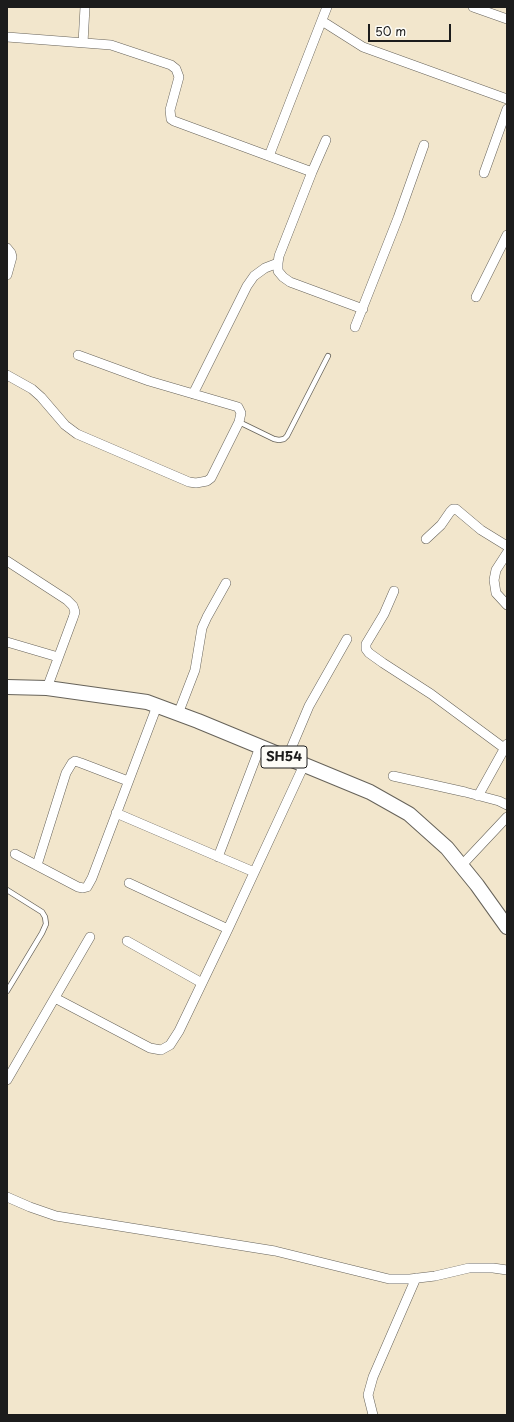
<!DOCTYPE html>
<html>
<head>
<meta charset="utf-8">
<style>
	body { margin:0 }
	#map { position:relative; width:514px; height:1422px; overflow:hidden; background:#f2e6cc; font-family:"Playpen Sans",sans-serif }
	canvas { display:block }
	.frame { position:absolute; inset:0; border:8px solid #1c1c1c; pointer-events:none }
	.scale { position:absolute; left:368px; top:24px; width:83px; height:18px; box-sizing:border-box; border:2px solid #1c1c1c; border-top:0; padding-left:5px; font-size:12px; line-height:14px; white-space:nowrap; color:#1c1c1c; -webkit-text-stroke:3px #fdfcf7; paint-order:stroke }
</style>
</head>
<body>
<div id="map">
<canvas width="514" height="1422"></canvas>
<div class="frame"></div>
<div class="scale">50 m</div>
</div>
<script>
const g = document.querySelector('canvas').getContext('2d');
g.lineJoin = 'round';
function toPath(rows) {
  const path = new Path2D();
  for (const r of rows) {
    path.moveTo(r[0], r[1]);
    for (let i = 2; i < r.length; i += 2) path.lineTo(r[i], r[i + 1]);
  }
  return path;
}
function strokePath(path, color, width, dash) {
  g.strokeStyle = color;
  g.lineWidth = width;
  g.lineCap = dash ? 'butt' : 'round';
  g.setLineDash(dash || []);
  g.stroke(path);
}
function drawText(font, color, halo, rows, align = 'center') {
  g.font = font + ' "Playpen Sans",sans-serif';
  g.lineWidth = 3;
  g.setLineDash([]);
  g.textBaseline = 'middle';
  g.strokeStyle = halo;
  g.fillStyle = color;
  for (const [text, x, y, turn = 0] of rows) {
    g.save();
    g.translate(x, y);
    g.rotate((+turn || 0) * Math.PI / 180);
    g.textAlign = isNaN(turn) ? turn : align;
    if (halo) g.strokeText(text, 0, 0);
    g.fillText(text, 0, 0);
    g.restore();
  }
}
const service = toPath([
	[239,422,274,439,279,440,284,439,287,436,328,356],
	[7,890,42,912,45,917,46,924,42,933,7,991]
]);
const minor = toPath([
	[473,7,507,19],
	[322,21,363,47,507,99],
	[7,37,111,45,171,65,176,69,179,77,170,110,171,119,174,121,312,172],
	[83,43,85,7],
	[326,140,312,172,279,256,278,263,278,271,283,277,290,282,363,309],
	[269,156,327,7],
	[484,173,507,109],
	[7,248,11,253,12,257,7,275],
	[476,297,507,235],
	[355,327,398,218,424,145],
	[7,375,32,389,41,397,65,425,77,434,189,482,196,483,207,481,211,478,239,422,241,413,238,407,149,381,78,355],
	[193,394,247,286,254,276,265,268,278,263],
	[426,539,441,525,450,512,453,509,456,509,481,530,507,546],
	[507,553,496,570,494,580,496,593,507,605],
	[7,561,67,600,73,606,75,612,73,618,47,688],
	[394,591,384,614,366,644,366,649,369,653,383,663,431,694,504,748],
	[7,642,58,657],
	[178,714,195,670,202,628,207,617,226,583],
	[287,758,309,706,347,639],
	[393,776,465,792,499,801,507,805],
	[478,796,507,744],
	[116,813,254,872],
	[15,854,78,887,83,888,87,887,92,878,157,706],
	[218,857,260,747],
	[37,865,66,773,72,763,75,761,81,763,128,781],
	[461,866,507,817],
	[129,883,228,929],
	[127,941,202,983],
	[55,998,150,1048,161,1050,170,1045,179,1031,228,929,304,765],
	[7,1080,90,937],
	[7,1197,30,1207,56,1216,275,1251,389,1279,410,1279,435,1276,469,1268,493,1268,507,1270],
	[373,1415,368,1395,373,1377,416,1278]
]);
const primary = toPath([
	[7,687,47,688,147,702,198,721,370,792,409,814,447,848,477,885,507,927]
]);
strokePath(service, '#67635a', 6);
strokePath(minor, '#67635a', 10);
strokePath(primary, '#67635a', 16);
strokePath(service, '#fff', 4.5);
strokePath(minor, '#fff', 9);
strokePath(primary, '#fff', 14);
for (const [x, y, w] of [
	[284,757,46]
]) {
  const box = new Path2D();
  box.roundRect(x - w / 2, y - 11, w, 22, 3);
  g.fillStyle = '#fdfcf7';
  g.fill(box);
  strokePath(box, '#1c1c1c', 1);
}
drawText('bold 13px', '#1c1c1c', null, [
	["SH54",284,757]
]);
</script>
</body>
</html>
